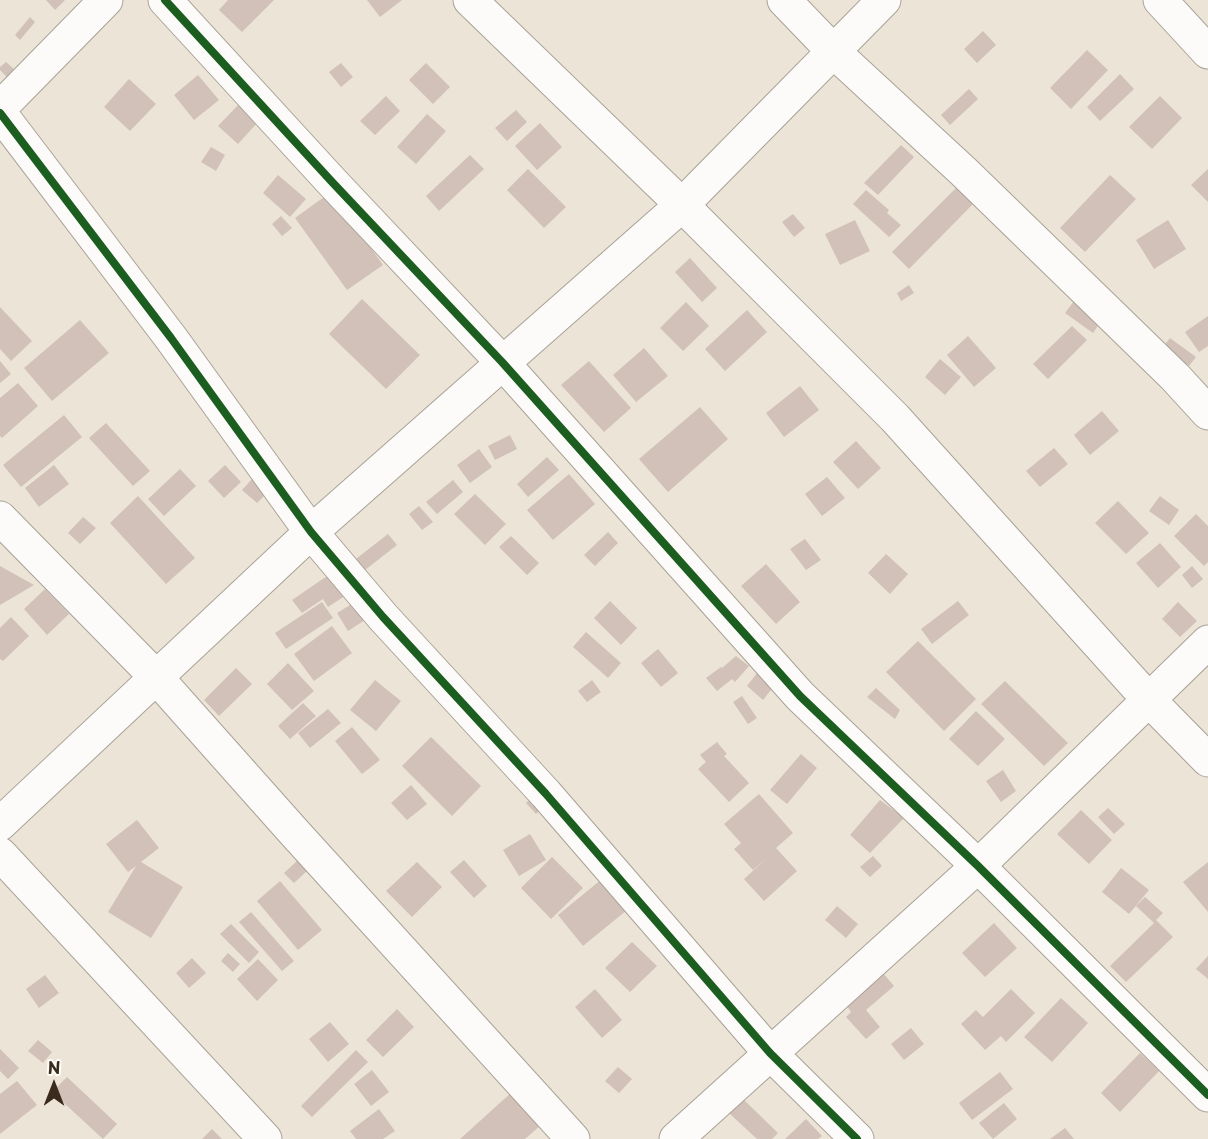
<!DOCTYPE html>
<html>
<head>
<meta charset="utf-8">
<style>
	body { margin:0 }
	#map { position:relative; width:1208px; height:1139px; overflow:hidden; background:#ece4d6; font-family:"Playpen Sans",sans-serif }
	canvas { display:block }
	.north { position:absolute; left:24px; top:1055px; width:60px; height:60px; -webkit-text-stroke:4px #fdfcf7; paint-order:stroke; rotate:0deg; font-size:16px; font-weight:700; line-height:24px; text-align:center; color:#3b2a1e }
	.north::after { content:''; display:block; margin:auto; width:21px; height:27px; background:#3b2a1e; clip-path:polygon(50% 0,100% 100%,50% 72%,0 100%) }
</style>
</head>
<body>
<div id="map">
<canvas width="1208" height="1139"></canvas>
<div class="north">N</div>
</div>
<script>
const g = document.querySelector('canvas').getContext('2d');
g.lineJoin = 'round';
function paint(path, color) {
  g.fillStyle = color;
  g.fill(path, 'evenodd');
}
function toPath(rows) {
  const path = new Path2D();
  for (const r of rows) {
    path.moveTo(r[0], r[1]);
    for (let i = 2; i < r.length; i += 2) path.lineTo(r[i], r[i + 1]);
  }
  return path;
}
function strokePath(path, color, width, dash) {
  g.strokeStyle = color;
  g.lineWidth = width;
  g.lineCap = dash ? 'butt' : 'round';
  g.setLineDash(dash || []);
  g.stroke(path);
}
paint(toPath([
	[46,0,65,0,55,10],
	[228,0,274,0,242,32,219,10],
	[367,0,402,0,380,17],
	[30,17,35,22,20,40,15,35],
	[983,31,996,45,977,63,964,49],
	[1087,50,1108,70,1071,109,1050,88],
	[6,62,16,71,8,78,0,70,0,67],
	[341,63,353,77,341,87,329,72],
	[426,63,450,87,433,104,409,80],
	[1120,74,1134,89,1100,121,1087,107],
	[198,75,219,100,194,120,174,95],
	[129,79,156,104,130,131,104,107],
	[969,89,978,99,950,125,941,115],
	[386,96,400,111,375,135,360,121],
	[1160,96,1182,118,1152,149,1129,127],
	[240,103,259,121,238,144,218,126],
	[516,110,527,122,507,141,495,128],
	[427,114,446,131,416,164,397,147],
	[540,123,562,147,537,170,515,146],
	[901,145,914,157,878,195,864,183],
	[211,147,225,155,216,171,201,162],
	[470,155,484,169,439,211,426,196],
	[528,169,566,207,544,228,507,190],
	[1208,169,1208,202,1191,185],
	[278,175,306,199,290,217,263,193],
	[1110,175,1136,199,1085,252,1060,228],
	[958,186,975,202,909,269,892,252],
	[866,190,889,210,887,213,901,225,889,237,853,204],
	[331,192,383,265,347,290,295,218],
	[793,214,805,228,794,237,782,222],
	[281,216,292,228,282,236,272,224],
	[855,220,870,251,840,265,825,234],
	[1168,220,1186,249,1154,269,1136,240],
	[690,258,717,288,702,302,675,272],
	[909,285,914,293,901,301,897,293],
	[1077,297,1104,317,1093,333,1065,313],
	[362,299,420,355,386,389,329,334],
	[686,302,709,326,683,351,660,328],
	[0,307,32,341,11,361,0,349],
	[747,310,767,332,725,371,705,349],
	[1208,316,1208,346,1199,352,1185,332],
	[80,320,109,353,52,401,24,368],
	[1072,326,1087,340,1048,379,1033,364],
	[968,336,996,368,974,387,947,355],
	[1170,338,1196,357,1189,366,1163,347],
	[644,348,668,376,636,402,613,375],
	[940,359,961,377,945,395,925,377],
	[0,361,11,374,0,383],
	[589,361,631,408,604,432,561,385],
	[18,383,38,406,2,438,0,436,0,398],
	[800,386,819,410,784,437,766,413],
	[700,407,728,439,668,492,639,459],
	[1102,411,1119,431,1090,455,1074,435],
	[64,415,82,437,21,487,3,465],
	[106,423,150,471,133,486,89,438],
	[510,435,517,449,495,460,488,446],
	[856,441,881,468,858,489,833,462],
	[1054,448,1068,464,1040,487,1026,471],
	[479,449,492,467,470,483,457,465],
	[547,457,559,470,528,497,517,484],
	[54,465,69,484,39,507,25,488],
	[225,465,241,482,224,498,208,481],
	[180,469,196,486,164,516,148,499],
	[569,474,595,504,553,540,527,510],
	[827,477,845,498,822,516,805,494],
	[252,479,267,493,257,503,242,490],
	[453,480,463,492,437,514,426,502],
	[475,494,506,524,485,545,454,514],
	[138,496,195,558,166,584,110,523],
	[1160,496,1179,510,1169,525,1149,511],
	[1118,501,1149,533,1126,554,1095,523],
	[419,506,433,522,422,530,409,514],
	[1196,514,1208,526,1208,562,1204,566,1174,536],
	[83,517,96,528,80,544,68,533],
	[608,532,618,543,595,566,584,555],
	[388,534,397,545,360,574,352,562],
	[511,536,539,563,527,575,499,547],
	[805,539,821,560,806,570,790,549],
	[1160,543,1181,567,1158,588,1136,563],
	[886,554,908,574,890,594,868,573],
	[766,564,800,602,776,624,741,586],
	[0,566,34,585,0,605],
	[1192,566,1203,579,1192,588,1182,575],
	[333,572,348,594,328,607,323,599,302,613,292,600],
	[45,589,69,614,47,635,24,609],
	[610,601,637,628,621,645,594,618],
	[958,601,969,615,932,644,921,629],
	[322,602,333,618,286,649,275,633],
	[355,602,365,620,348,631,337,613],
	[1178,602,1197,621,1180,637,1162,619],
	[11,617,29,636,3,661,0,659,0,628],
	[332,626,352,653,314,681,294,654],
	[586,632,621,663,608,678,573,647],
	[918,641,976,699,944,731,886,672],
	[658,649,678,673,661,687,641,663],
	[736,656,749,666,735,682,732,679,717,691,706,678,721,667,722,668],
	[288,663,314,691,292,710,267,684],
	[236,668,252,684,219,716,204,700],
	[757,673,774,686,763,700,747,686],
	[375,680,401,701,376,731,350,710],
	[592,680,601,692,587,702,578,691],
	[1005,681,1068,743,1044,766,981,704],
	[876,688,900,710,895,719,867,697],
	[742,696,757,718,748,724,733,702],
	[303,703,316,716,290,739,278,726],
	[328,709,341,723,310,748,298,733],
	[976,711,1005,739,978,766,949,739],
	[352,727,380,760,362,774,335,741],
	[431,737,481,786,452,816,402,766],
	[717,742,727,754,724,756,749,783,729,802,698,769,706,762,700,755],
	[801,754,817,768,787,804,770,790],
	[1003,770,1016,791,1001,802,986,781],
	[411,785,427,804,407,820,391,803],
	[535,794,545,805,536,814,526,803],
	[759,794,793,833,776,848,797,871,764,901,744,879,768,857,753,870,734,849,741,843,724,824],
	[880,800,904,818,870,853,850,835],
	[1108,808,1125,824,1114,834,1098,817],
	[1081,810,1112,840,1089,864,1057,834],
	[137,820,159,848,141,862,183,887,151,938,108,912,136,866,128,872,106,844],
	[530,834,546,860,519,876,503,850],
	[873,856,882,866,870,877,860,867],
	[552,857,583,888,551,919,521,888],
	[464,860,487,886,474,898,450,872],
	[297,861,307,871,294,883,284,873],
	[417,862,442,887,412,917,386,891],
	[1208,862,1208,912,1183,882],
	[1121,868,1149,890,1129,914,1102,892],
	[602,879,627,910,583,946,558,915],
	[280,881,322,930,298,950,257,901],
	[1145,897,1163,913,1156,920,1173,937,1126,982,1110,966,1154,923,1136,906],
	[837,906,858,924,846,938,825,920],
	[251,912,294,961,282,971,239,922],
	[994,923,1017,948,985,977,962,953],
	[231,924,259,952,249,963,220,934],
	[632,942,657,966,630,992,605,968],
	[228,953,240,964,233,972,221,961],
	[1208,956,1208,979,1196,969],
	[192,958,206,973,189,988,176,973],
	[258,959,278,980,257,1001,237,979],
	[882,972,894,986,866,1010,880,1027,866,1039,846,1017,851,1012,845,1003],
	[45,975,59,993,39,1008,26,989],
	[595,989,622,1020,602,1038,575,1007],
	[1011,989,1035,1013,1006,1042,1001,1036,985,1050,961,1024,976,1010,983,1017],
	[1061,998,1088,1023,1052,1062,1024,1037],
	[397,1009,414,1027,383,1057,366,1040],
	[330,1022,349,1044,328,1062,309,1039],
	[911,1028,924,1044,904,1060,891,1044],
	[38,1040,52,1052,43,1063,28,1051],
	[0,1049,19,1068,8,1079,0,1071],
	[356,1050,368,1062,312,1117,301,1106],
	[1140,1053,1159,1071,1120,1112,1101,1093],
	[618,1067,632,1079,619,1093,605,1081],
	[372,1070,389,1092,371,1106,354,1084],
	[1000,1072,1013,1089,972,1120,959,1103],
	[67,1077,117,1124,103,1139,52,1092],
	[17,1081,37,1105,0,1134,0,1094],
	[512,1092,541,1125,525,1139,460,1139],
	[743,1099,778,1133,772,1139,757,1139,729,1113],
	[1004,1103,1017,1119,993,1139,979,1123],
	[379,1109,395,1131,383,1139,356,1139,350,1131],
	[806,1119,822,1136,818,1139,785,1139],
	[1065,1128,1074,1139,1050,1139],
	[212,1129,222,1139,202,1139]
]), '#d2c1b8');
const minor = toPath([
	[165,0,333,183,502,362,800,696,978,866,1208,1095],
	[470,0,682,205,895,418,1149,700,1208,760],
	[784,0,834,52,964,172,1175,377,1208,413],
	[1160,0,1208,52],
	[0,108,106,0],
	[0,113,171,338,311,532,383,617,546,794,770,1053,857,1139],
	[0,518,156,677,293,831,573,1139],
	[0,824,311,532,682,205,884,0],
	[0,854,265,1139],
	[676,1139,978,866,1208,642]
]);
strokePath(minor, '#a9a298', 35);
strokePath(minor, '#fcfbf9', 33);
strokePath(toPath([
	[165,0,333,183,502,362,800,696,978,866,1208,1095],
	[0,113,171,338,311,532,383,617,546,794,770,1053,857,1139]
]), '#1b5e20', 8);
</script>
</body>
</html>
